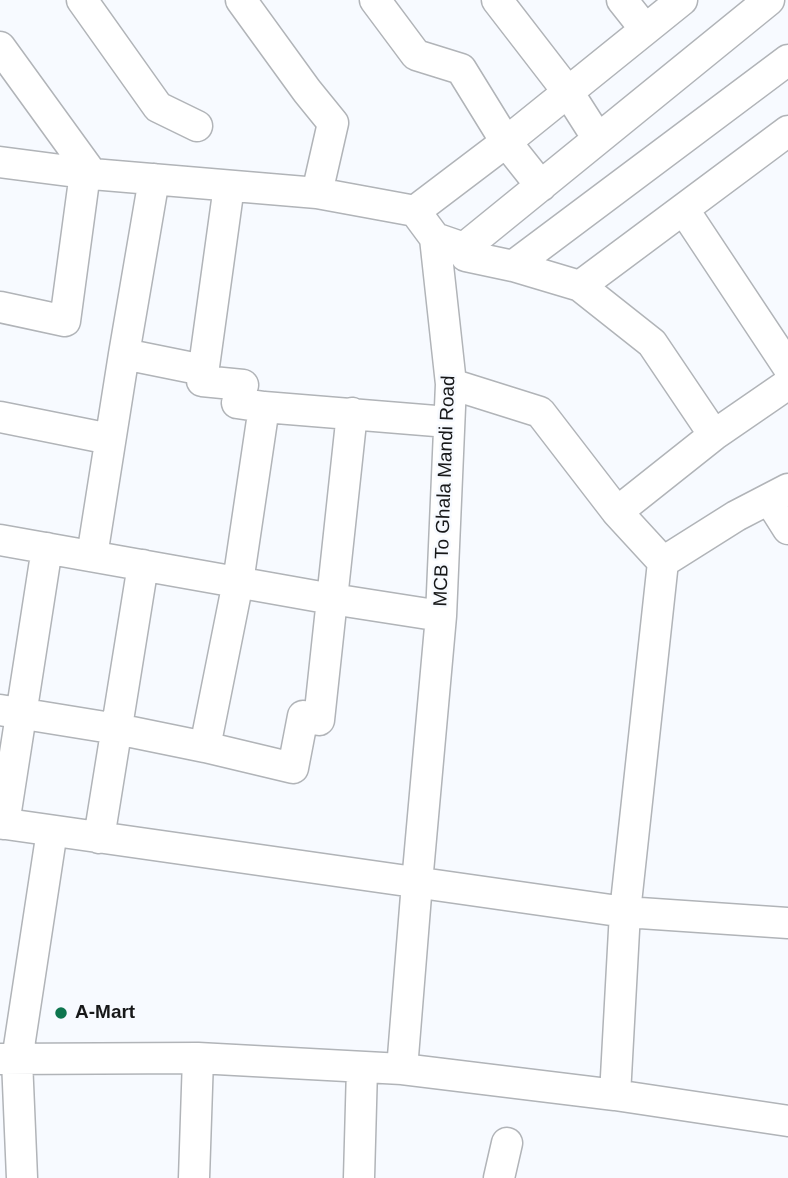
<!DOCTYPE html>
<html>
<head>
<meta charset="utf-8">
<style>
	body { margin:0 }
	canvas { display:block; background:#f7faff }
</style>
</head>
<body>
<canvas width="788" height="1178"></canvas>
<script>
const g = document.querySelector('canvas').getContext('2d');
g.lineJoin = 'round';
function toPath(rows) {
  const path = new Path2D();
  for (const r of rows) {
    path.moveTo(r[0], r[1]);
    for (let i = 2; i < r.length; i += 2) path.lineTo(r[i], r[i + 1]);
  }
  return path;
}
function strokePath(path, color, width, dash) {
  g.strokeStyle = color;
  g.lineWidth = width;
  g.lineCap = dash ? 'butt' : 'round';
  g.setLineDash(dash || []);
  g.stroke(path);
}
function drawText(font, color, halo, rows, align = 'center') {
  g.font = font + ' Helvetica,sans-serif';
  g.lineWidth = 5;
  g.setLineDash([]);
  g.textBaseline = 'middle';
  g.strokeStyle = halo;
  g.fillStyle = color;
  for (const [text, x, y, turn = 0] of rows) {
    g.save();
    g.translate(x, y);
    g.rotate((+turn || 0) * Math.PI / 180);
    g.textAlign = isNaN(turn) ? turn : align;
    if (halo) g.strokeText(text, 0, 0);
    g.fillText(text, 0, 0);
    g.restore();
  }
}
const minor = toPath([
	[82,0,158,107,197,126],
	[241,0,307,91,333,123,317,193],
	[375,0,416,55,461,69,506,142,541,186],
	[497,0,568,92,598,139],
	[622,0,645,29],
	[0,47,92,174],
	[0,162,92,174,317,193,415,211,435,238,451,384,441,616,417,883,402,1069],
	[229,186,202,381,243,385,237,403,264,407,448,422],
	[684,210,788,367],
	[415,211,506,142,682,0],
	[435,238,464,248,769,0],
	[464,248,466,256,513,266,580,286,652,343,714,435,788,384],
	[513,266,788,60],
	[580,286,788,131],
	[0,307,65,321,85,173],
	[124,354,203,370],
	[451,384,540,412,617,512,714,435],
	[0,417,110,439],
	[769,499,788,529],
	[0,540,332,599,441,616],
	[92,556,124,354,154,179],
	[663,562,736,516,788,489],
	[0,710,117,729,205,747,293,768,303,716,319,720,352,413],
	[205,747,238,582,264,407],
	[0,823,625,912,788,923],
	[4,824,47,548],
	[99,838,143,565],
	[0,1059,198,1058,402,1069,615,1095,788,1121],
	[615,1095,625,912,663,562,617,512],
	[22,1178,17,1060,52,831],
	[194,1178,198,1058],
	[359,1178,362,1068],
	[499,1178,507,1143]
]);
strokePath(minor, '#b1b4b8', 33);
strokePath(minor, '#fff', 30);
for (const [x, y, r, color] of [
	[61,1013,7,"#0d754e"]
]) {
  const dot = new Path2D();
  dot.arc(x, y, r, 0, 2 * Math.PI);
  g.fillStyle = color;
  g.fill(dot);
  strokePath(dot, '#f7faff', 2.5);
}
drawText('19px', '#171819', '#f7faff', [
	["MCB To Ghala Mandi Road",445,491,-88]
]);
drawText('bold 19px', '#171819', '#f7faff', [
	["A-Mart",75,1013]
], 'left');
</script>
</body>
</html>
